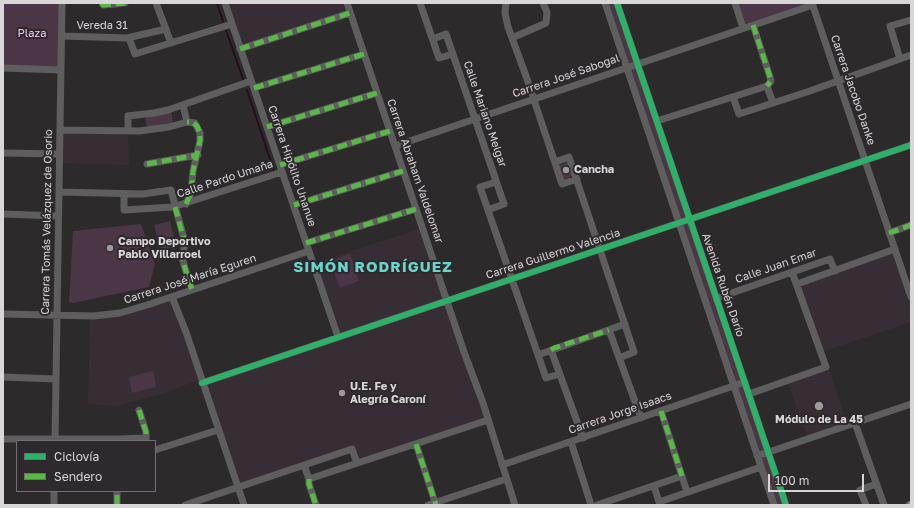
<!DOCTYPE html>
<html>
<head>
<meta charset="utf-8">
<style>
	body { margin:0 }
	#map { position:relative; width:914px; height:508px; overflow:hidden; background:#2d2a2c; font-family:"Golos Text",sans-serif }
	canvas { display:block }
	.frame { position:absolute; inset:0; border:4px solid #d9d6d8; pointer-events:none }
	.legend { position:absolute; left:16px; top:440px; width:140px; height:52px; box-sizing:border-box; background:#2e292c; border:1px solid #726e71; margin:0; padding:5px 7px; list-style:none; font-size:12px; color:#d9d6d8 }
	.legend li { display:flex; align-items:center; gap:8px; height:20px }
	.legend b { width:20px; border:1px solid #726e71 }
	.scale { position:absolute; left:768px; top:474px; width:96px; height:18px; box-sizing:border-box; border:2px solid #d9d6d8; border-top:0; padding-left:5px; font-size:12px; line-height:14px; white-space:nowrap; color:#d9d6d8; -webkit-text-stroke:3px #2e292c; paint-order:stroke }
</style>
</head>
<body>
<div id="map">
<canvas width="914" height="508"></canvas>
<div class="frame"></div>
<ul class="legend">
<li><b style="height:5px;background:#2db169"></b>Ciclovía</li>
<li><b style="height:5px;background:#58b947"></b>Sendero</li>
</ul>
<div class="scale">100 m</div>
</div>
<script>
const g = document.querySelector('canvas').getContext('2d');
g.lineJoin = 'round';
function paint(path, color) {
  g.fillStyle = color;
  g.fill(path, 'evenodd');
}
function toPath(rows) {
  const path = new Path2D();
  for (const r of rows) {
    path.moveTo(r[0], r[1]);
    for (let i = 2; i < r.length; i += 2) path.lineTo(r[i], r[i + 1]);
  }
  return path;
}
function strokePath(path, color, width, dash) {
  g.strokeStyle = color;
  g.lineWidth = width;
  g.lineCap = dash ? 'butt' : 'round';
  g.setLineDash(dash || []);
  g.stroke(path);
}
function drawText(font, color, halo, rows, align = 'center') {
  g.font = font + ' "Golos Text",sans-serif';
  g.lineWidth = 4;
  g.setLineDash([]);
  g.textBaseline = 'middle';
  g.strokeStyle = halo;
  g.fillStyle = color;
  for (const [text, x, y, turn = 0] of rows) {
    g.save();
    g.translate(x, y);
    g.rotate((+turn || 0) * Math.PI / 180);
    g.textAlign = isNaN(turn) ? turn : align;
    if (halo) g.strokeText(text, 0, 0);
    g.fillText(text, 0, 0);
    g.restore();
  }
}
paint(toPath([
	[225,3,347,3,350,13,240,49],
	[60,130,128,131,129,165,59,163],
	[422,228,487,421,357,463,352,449,237,487,202,383,338,337,313,264],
	[895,249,911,297,911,322,821,352,797,284],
	[172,297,201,379,162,394,117,406,88,404,90,316,110,315],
	[829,369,848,425,808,439,787,380]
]), '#372e35');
paint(toPath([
	[3,3,62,3,61,70,3,68],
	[605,3,617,3,786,505,774,505],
	[735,3,812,3,743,28],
	[171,111,173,123,147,128,145,116],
	[570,161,575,175,562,180,557,166],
	[170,221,176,246,160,251,154,225],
	[141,224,155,264,149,287,73,303,69,302,73,231],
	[350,254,359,281,340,288,330,261],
	[153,371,156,387,132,393,129,377]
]), '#4b3645');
strokePath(toPath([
	[217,3,223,21],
	[226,30,243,79],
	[247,90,274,171]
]), '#280c21', 2);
strokePath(toPath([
	[102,3,103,5,125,3],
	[156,3,171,43],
	[225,3,338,337],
	[347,3,464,352,483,403,515,505],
	[420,3,439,58,453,54],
	[506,3,505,13,508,27,526,76,562,184,577,179],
	[605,3,774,505],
	[617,3,786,505],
	[735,3,743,28],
	[812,3,911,297],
	[753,25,770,77,771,81,767,86],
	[62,36,127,38,166,29],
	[129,38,135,54,232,24],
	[512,38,546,23,547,12,543,3],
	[433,39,446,34,504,204,488,210],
	[240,49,350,13],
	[900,59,890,26,911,20],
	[3,68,61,70],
	[767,86,773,103],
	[254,88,364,54],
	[733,97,739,114,807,92,911,55],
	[183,105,187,122],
	[657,121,767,86],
	[267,127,377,93],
	[60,130,139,131,169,127,187,122,195,123,200,133,200,141,193,171,191,193,186,204],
	[128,131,128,116,154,113,168,110,251,81],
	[395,146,813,5],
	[3,153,59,154],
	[555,162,569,157,634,352,619,358],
	[147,164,198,155],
	[280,165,390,131],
	[496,182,480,187,546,378,560,374],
	[59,192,143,194,171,190,184,239,185,244,182,257,184,265,192,290],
	[124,194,124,210,173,207,282,172],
	[294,205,403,171],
	[3,214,58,216],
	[889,233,911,225],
	[306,243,416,209],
	[797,284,895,249],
	[172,297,186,332,244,505],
	[717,298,830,259,835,271],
	[3,314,94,316,120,313,147,305,309,251],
	[609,330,641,418],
	[551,350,583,438],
	[538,355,625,324],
	[3,377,56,379],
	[202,383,911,145],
	[749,394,826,367,792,272],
	[139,410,146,432,146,441],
	[661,411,687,492],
	[855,423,884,505],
	[3,439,120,439,146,438],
	[55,441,62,3],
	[571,442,591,505],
	[416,444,436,505],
	[155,450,218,430],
	[757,456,911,404],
	[304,465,309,479,309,484,316,505],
	[502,465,745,382],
	[309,479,488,420],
	[654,486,659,502,761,467],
	[54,505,54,491],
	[117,505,117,491],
	[185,505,352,449,357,463],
	[428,505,506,479],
	[597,505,682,476],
	[866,505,860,490,876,484],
	[909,505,911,504]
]), '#5f5e5f', 7);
strokePath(toPath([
	[102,3,103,5,125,3],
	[753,25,770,77,771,81,767,86],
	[240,49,350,13],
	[254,88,364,54],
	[267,127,377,93],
	[147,164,198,155],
	[280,165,390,131],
	[186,204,191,193,193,171,200,141,200,133,197,126,192,122,187,122],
	[294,205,403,171],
	[175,207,184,239,185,244,182,257,184,265,192,290],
	[889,233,911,225],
	[306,243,416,209],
	[551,350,554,348,609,330],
	[139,410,146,432,146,438],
	[661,411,682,476],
	[416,444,436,505],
	[309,479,309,484,316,505],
	[117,505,117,491],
	[909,505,911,504]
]), '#58b947', 5, [10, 5]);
strokePath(toPath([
	[617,3,786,505],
	[202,383,911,145]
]), '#2db169', 6);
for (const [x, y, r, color] of [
	[566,170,4,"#9d9a9c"],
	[110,248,4,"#9d9a9c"],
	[342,393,4,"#9d9a9c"],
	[819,406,5,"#9d9a9c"]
]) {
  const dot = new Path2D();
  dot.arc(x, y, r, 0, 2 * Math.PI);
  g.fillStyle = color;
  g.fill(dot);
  strokePath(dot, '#2e292c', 1.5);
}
drawText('11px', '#d9d6d8', '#2e292c', [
	["Vereda 31",102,26],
	["Carrera José Sabogal",566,76,-19],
	["Carrera Jacobo Danke",853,90,71],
	["Calle Mariano Melgar",485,114,71],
	["Carrera Hipólito Unanue",292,166,71],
	["Carrera Abraham Valdelomar",415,171,71],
	["Calle Pardo Umaña",225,179,-18],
	["Carrera Tomás Velázquez de Osorio",47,222,-89],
	["Carrera Guillermo Valencia",553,254,-18],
	["Calle Juan Emar",776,266,-19],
	["Carrera José María Eguren",190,279,-18],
	["Avenida Rubén Darío",723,285,71],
	["Carrera Jorge Isaacs",620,413,-19]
]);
drawText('11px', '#fac8eb', '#2e292c', [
	["Plaza",32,34]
]);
drawText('bold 11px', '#d9d6d8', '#2e292c', [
	["Cancha",574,170],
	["Campo Deportivo",118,242],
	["Pablo Villarroel",118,255],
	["U.E. Fe y",350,387],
	["Alegría Caroní",350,400],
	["Módulo de La 45",819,420,"center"]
], 'left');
g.letterSpacing = '1px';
drawText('bold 15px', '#6ad4ca', '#2e292c', [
	["SIMÓN RODRÍGUEZ",373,267]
]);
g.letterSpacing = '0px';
</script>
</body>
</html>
